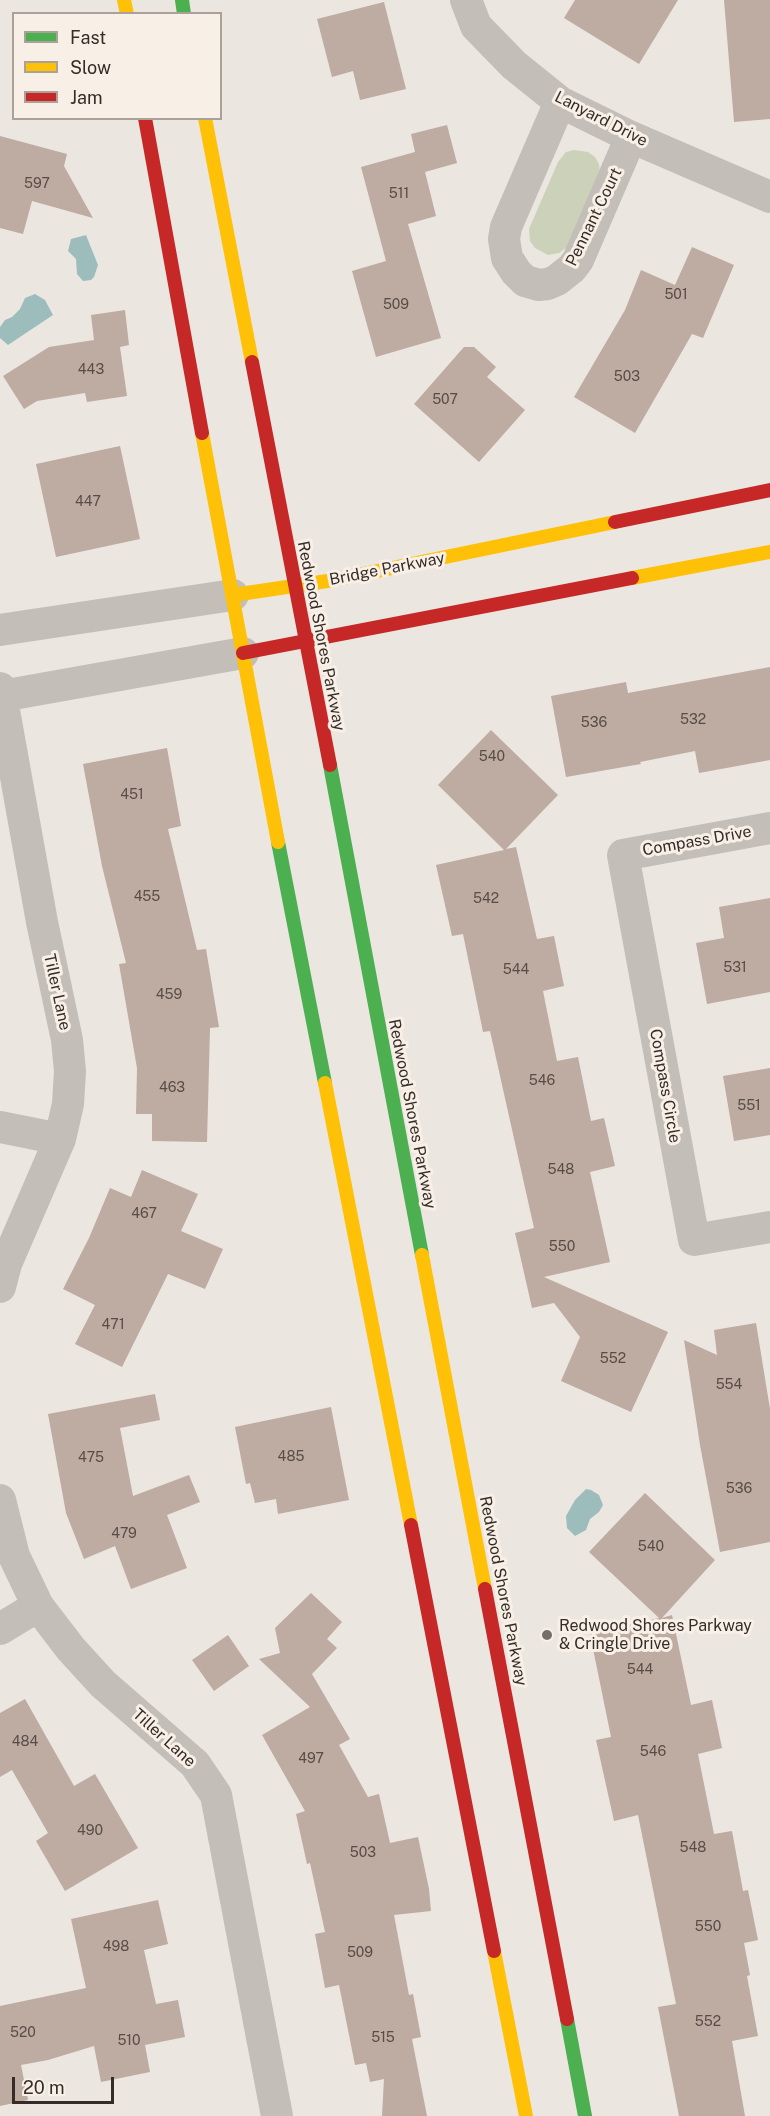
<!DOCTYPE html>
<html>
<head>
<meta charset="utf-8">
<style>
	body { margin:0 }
	#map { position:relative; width:770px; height:2116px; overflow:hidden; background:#ebe6e0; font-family:"Public Sans",sans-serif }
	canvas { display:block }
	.legend { position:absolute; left:12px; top:12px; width:210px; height:108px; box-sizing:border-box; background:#f8f0e7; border:2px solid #aaa29a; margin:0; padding:8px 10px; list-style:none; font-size:18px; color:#352c27 }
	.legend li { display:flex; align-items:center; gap:12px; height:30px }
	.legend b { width:30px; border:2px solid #aaa29a }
	.scale { position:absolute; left:12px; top:2077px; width:102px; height:27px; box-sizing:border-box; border:3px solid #352c27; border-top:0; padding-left:8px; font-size:18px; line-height:21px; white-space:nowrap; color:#352c27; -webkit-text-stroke:4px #f8f0e7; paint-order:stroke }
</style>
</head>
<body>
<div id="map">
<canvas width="770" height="2116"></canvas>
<ul class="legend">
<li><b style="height:8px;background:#4caf50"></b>Fast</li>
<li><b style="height:8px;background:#ffc107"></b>Slow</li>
<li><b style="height:8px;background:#c62828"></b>Jam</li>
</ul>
<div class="scale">20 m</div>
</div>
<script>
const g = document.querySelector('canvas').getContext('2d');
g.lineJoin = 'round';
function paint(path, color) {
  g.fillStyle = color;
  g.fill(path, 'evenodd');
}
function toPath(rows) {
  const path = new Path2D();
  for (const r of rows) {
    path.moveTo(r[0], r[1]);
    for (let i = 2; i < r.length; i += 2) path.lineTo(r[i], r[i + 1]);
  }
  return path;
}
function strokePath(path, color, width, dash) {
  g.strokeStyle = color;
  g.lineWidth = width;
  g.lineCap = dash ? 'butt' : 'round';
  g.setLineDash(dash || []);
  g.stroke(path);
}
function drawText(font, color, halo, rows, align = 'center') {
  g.font = font + ' "Public Sans",sans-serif';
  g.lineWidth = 6;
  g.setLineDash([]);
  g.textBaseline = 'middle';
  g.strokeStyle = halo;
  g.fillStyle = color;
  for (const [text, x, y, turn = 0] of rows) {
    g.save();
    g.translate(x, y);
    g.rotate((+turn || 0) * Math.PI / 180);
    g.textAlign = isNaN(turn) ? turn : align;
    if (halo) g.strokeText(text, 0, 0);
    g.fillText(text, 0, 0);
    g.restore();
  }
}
paint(toPath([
	[574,150,588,152,595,157,599,164,600,174,567,247,559,253,548,255,535,248,530,241,529,229,558,162,566,152]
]), '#ccd1ba');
paint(toPath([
	[86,235,98,265,94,277,91,280,83,281,77,274,76,259,68,251,71,239],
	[35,294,45,300,53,315,8,345,0,338,0,327,5,320,12,317,20,309,25,298],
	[586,1489,591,1490,599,1495,603,1505,599,1512,590,1519,586,1530,575,1536,567,1528,566,1516,575,1500]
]), '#9dbcbc');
paint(toPath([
	[575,0,678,0,639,64,564,18],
	[724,0,770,0,770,119,734,122],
	[384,2,406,89,360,100,353,71,332,77,317,19],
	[447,125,457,163,425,172,436,216,408,224,441,338,376,357,352,271,386,261,361,167,415,152,411,134],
	[0,136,67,154,64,166,93,218,32,201,23,234,0,228],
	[692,247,734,265,703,338,692,334,635,433,574,397,625,310,641,270,675,285],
	[125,310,129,345,120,347,127,396,87,402,85,393,37,401,24,409,3,376,49,347,94,340,91,315],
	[464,347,474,347,496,367,487,377,525,410,479,462,414,404],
	[120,446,140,539,56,557,36,464],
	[770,667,770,760,699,773,695,751,640,762,641,764,566,777,551,696,626,682,628,693],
	[491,730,558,795,506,849,516,847,537,939,554,936,564,986,543,991,557,1061,578,1057,591,1121,604,1118,615,1166,590,1172,610,1262,544,1277,668,1332,631,1412,561,1381,580,1337,554,1303,532,1308,515,1233,534,1228,490,1031,483,1032,463,934,452,936,436,865,504,850,438,785],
	[167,748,181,826,168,829,197,950,206,949,219,1027,210,1028,207,1142,152,1141,152,1114,136,1114,137,1068,119,964,126,963,102,866,83,764],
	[770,898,770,992,707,1004,696,943,724,938,719,907],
	[770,1068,770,1135,734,1141,723,1076],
	[142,1170,198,1194,181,1231,223,1249,205,1289,168,1274,122,1367,75,1344,95,1305,63,1289,89,1238,110,1188,131,1197],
	[756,1323,770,1409,770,1542,720,1552,700,1445,684,1340,717,1355,714,1330],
	[155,1394,160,1420,120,1428,133,1496,189,1475,200,1502,167,1515,187,1568,131,1589,115,1546,84,1559,66,1513,48,1414],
	[331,1407,349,1500,278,1514,276,1499,255,1503,250,1483,246,1484,235,1427],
	[645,1493,715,1560,662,1618,672,1615,691,1705,712,1700,722,1748,698,1754,714,1834,732,1831,743,1891,748,1890,758,1940,744,1943,750,1975,747,1976,758,2036,732,2041,745,2116,679,2116,658,2007,676,2004,638,1815,614,1821,596,1740,611,1737,590,1634,659,1618,589,1552],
	[311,1593,342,1622,327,1639,337,1648,312,1674,350,1739,339,1745,368,1797,379,1794,390,1843,418,1837,429,1889,431,1911,394,1915,409,1995,413,1994,421,2037,412,2039,427,2116,382,2116,384,2079,370,2082,366,2063,355,2065,339,1985,325,1988,315,1934,325,1932,310,1863,307,1864,296,1814,305,1811,262,1735,310,1707,259,1659,280,1653,275,1628],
	[228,1635,249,1666,214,1691,192,1660],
	[25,1699,74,1786,95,1774,138,1848,65,1891,36,1841,48,1833,12,1770,0,1777,0,1713],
	[158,1900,168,1944,144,1950,156,2004,178,2000,185,2037,145,2045,150,2072,101,2082,94,2046,48,2060,21,2065,28,2100,0,2106,0,2006,86,1988,71,1919]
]), '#beaba2');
strokePath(toPath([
	[466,0,476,26,514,65,560,102,631,137,770,197],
	[560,102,506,227,504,239,507,258,516,272,525,281,539,285,548,284,557,280,572,268,578,260,631,137],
	[0,630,233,595],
	[0,688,42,922,67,1040,70,1071,68,1104,60,1139,6,1264,0,1287],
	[2,696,243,653],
	[770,828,623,855,694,1240,770,1227],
	[0,1127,60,1139],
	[0,1500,14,1556,38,1606,71,1649,103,1684,195,1764,216,1795,277,2116],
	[0,1629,38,1606]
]), '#c4beb9', 32);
strokePath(toPath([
	[182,0,184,14],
	[330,765,422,1255],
	[278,842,325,1083],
	[567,2019,585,2116]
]), '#4caf50', 14);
strokePath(toPath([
	[124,0,127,14],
	[205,118,252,362],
	[202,433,278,842],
	[632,578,770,552],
	[233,595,334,580,615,522],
	[325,1083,411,1525],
	[422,1255,485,1589],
	[494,1951,526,2116]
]), '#ffc107', 14);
strokePath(toPath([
	[145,118,202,433],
	[252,362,330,765],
	[615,522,770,490],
	[243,653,632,578],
	[411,1525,494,1951],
	[485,1589,567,2019]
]), '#c62828', 14);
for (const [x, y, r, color] of [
	[547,1635,6,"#756d68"]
]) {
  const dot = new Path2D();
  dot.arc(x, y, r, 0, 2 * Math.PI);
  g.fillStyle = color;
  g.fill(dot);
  strokePath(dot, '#f8f0e7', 2);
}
drawText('14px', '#574c46', null, [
	["597",37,184],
	["511",399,194],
	["501",676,295],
	["509",396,305],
	["443",91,370],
	["503",627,377],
	["507",445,400],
	["447",88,502],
	["532",693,720],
	["536",594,723],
	["540",492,757],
	["451",132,795],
	["455",147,897],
	["542",486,899],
	["531",735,968],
	["544",516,970],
	["459",169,995],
	["546",542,1081],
	["463",172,1088],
	["551",749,1106],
	["548",561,1170],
	["467",144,1214],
	["550",562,1247],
	["471",113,1325],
	["552",613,1359],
	["554",729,1385],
	["485",291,1457],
	["475",91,1458],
	["536",739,1489],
	["479",124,1534],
	["540",651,1547],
	["544",640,1670],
	["484",25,1742],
	["546",653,1752],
	["497",311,1759],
	["490",90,1831],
	["548",693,1848],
	["503",363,1853],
	["550",708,1927],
	["498",116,1947],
	["509",360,1953],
	["552",708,2022],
	["520",23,2033],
	["515",383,2038],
	["510",129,2041]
]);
drawText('16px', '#352c27', '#f8f0e7', [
	["Lanyard Drive",601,119,27],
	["Pennant Court",594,217,-64],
	["Bridge Parkway",387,569,-11],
	["Redwood Shores Parkway",321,636,79],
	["Compass Drive",697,841,-10],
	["Tiller Lane",57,992,78],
	["Compass Circle",665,1086,80],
	["Redwood Shores Parkway",412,1114,79],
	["Redwood Shores Parkway",503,1591,79],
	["Tiller Lane",164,1738,42]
]);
drawText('16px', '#352c27', '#f8f0e7', [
	["Redwood Shores Parkway",559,1626],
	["& Cringle Drive",559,1644]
], 'left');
</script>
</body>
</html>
